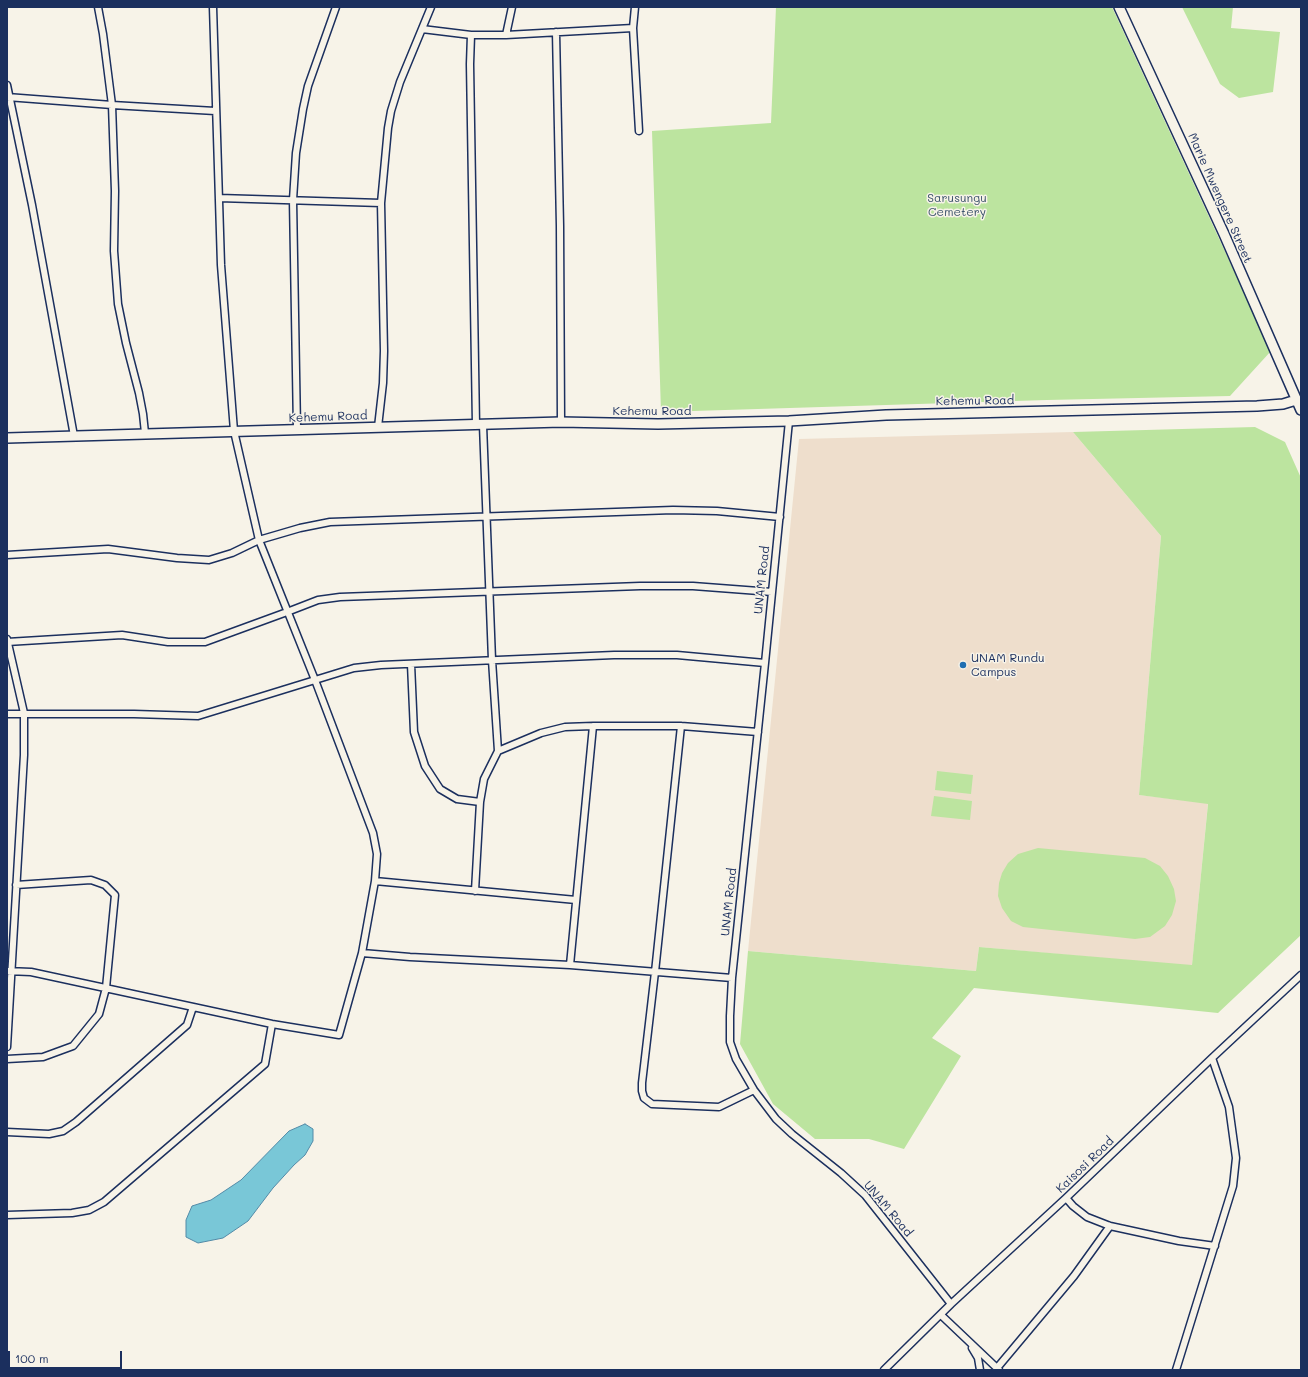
<!DOCTYPE html>
<html>
<head>
<meta charset="utf-8">
<style>
	body { margin:0 }
	#map { position:relative; width:1308px; height:1377px; overflow:hidden; background:#f7f3e8; font-family:Mali,sans-serif }
	canvas { display:block }
	.frame { position:absolute; inset:0; border:8px solid #1b2f5e; pointer-events:none }
	.scale { position:absolute; left:8px; top:1351px; width:114px; height:18px; box-sizing:border-box; border:2px solid #1b2f5e; border-top:0; padding-left:5px; font-size:12px; line-height:14px; white-space:nowrap; color:#1b2f5e; -webkit-text-stroke:3px #f7f3e8; paint-order:stroke }
</style>
</head>
<body>
<div id="map">
<canvas width="1308" height="1377"></canvas>
<div class="frame"></div>
<div class="scale">100 m</div>
</div>
<script>
const g = document.querySelector('canvas').getContext('2d');
g.lineJoin = 'round';
function paint(path, color) {
  g.fillStyle = color;
  g.fill(path, 'evenodd');
}
function toPath(rows) {
  const path = new Path2D();
  for (const r of rows) {
    path.moveTo(r[0], r[1]);
    for (let i = 2; i < r.length; i += 2) path.lineTo(r[i], r[i + 1]);
  }
  return path;
}
function strokePath(path, color, width, dash) {
  g.strokeStyle = color;
  g.lineWidth = width;
  g.lineCap = dash ? 'butt' : 'round';
  g.setLineDash(dash || []);
  g.stroke(path);
}
function drawText(font, color, halo, rows, align = 'center') {
  g.font = font + ' Mali,sans-serif';
  g.lineWidth = 3;
  g.setLineDash([]);
  g.textBaseline = 'middle';
  g.strokeStyle = halo;
  g.fillStyle = color;
  for (const [text, x, y, turn = 0] of rows) {
    g.save();
    g.translate(x, y);
    g.rotate((+turn || 0) * Math.PI / 180);
    g.textAlign = isNaN(turn) ? turn : align;
    if (halo) g.strokeText(text, 0, 0);
    g.fillText(text, 0, 0);
    g.restore();
  }
}
paint(toPath([
	[1073,432,1161,536,1139,795,1208,803,1192,966,979,947,976,971,748,951,799,439]
]), '#eedecc');
paint(toPath([
	[776,7,1112,7,1271,351,1230,396,1047,400,661,412,652,131,771,123],
	[1182,7,1233,7,1231,28,1280,32,1273,92,1239,98,1220,84],
	[1255,427,1285,442,1301,478,1301,935,1218,1013,974,988,932,1038,961,1056,904,1149,869,1139,815,1139,773,1104,740,1044,748,951,976,971,979,947,1192,965,1208,804,1139,795,1161,536,1073,432],
	[937,771,973,775,971,794,935,790],
	[934,796,972,801,970,820,931,816],
	[1038,848,1145,858,1160,866,1168,876,1174,889,1176,901,1172,915,1165,926,1150,937,1135,939,1023,927,1011,921,1002,908,998,896,999,883,1002,873,1008,863,1018,854]
]), '#bce49f');
const water = toPath([
	[305,1124,313,1129,313,1141,305,1155,294,1165,273,1188,248,1221,223,1238,198,1243,186,1237,186,1220,192,1206,211,1200,241,1180,289,1131,305,1124]
]);
paint(water, '#79c7d7');
strokePath(water, '#538aa7', 1);
const street = toPath([
	[98,7,103,34,112,105,115,191,114,251,118,304,126,343,139,393,143,414,145,433],
	[635,7,633,28,639,131],
	[422,29,471,35,506,35,633,28],
	[556,32,560,226,561,422],
	[471,35,470,64,476,425],
	[506,35,512,7],
	[7,85,32,205,74,436],
	[7,97,112,105,215,111],
	[219,198,381,203],
	[789,421,765,663,732,978,730,1016,730,1042,736,1059,754,1090,776,1119,792,1134,841,1173,865,1195,951,1304],
	[378,427,383,383,384,351,381,203,388,128,391,111,400,82,431,7],
	[297,429,293,200,296,153,303,109,308,86,336,7],
	[7,555,108,549,177,558,209,560,232,553,259,540,300,528,330,522,673,510,717,511,780,517],
	[7,639,24,713,24,755,7,1047],
	[7,642,122,635,168,642,205,642,287,612,318,600,340,597,640,586,693,586,772,592],
	[411,664,414,732,425,766,440,789,457,799,480,802],
	[7,714,134,714,198,716,354,668,381,665,614,655,677,655,765,663],
	[681,726,655,972,642,1083,642,1091,644,1098,652,1104,719,1107,754,1090],
	[498,751,541,733,565,727,593,726,681,726,758,732],
	[375,881,576,900],
	[475,891,480,802,484,779,498,751,492,660,483,425],
	[362,953,410,957,570,965,732,978],
	[570,965,593,726],
	[7,971,31,972,272,1024,339,1035,362,953,375,881,377,854,373,833,315,680,259,540,234,431,221,265,213,7],
	[7,1059,43,1057,73,1046,99,1014,106,988,115,895,105,885,91,880,16,885],
	[7,1132,49,1134,63,1131,76,1122,187,1025,193,1007],
	[1066,1198,1073,1206,1087,1217,1110,1226,1179,1241,1215,1246],
	[7,1215,72,1213,89,1210,104,1202,265,1064,272,1024],
	[941,1315,999,1370],
	[972,1348,978,1358,980,1370],
	[997,1368,1074,1276,1110,1226],
	[884,1370,951,1304,1066,1198,1212,1058,1301,975],
	[1176,1370,1233,1186,1236,1158,1229,1107,1212,1058]
]);
const secondary = toPath([
	[1119,7,1224,234,1301,410],
	[7,438,561,422,658,424,789,421,886,415,1257,406,1283,404,1296,400]
]);
strokePath(street, '#1b2f5e', 9);
strokePath(secondary, '#1b2f5e', 12);
strokePath(street, '#f7f3e8', 6);
strokePath(secondary, '#f7f3e8', 9);
for (const [x, y, r, color] of [
	[963,665,4,"#1f6fb2"]
]) {
  const dot = new Path2D();
  dot.arc(x, y, r, 0, 2 * Math.PI);
  g.fillStyle = color;
  g.fill(dot);
  strokePath(dot, '#f7f3e8', 1.5);
}
drawText('12px', '#3b536b', '#f7f3e8', [
	["Sarusungu",957,198],
	["Cemetery",957,212]
]);
drawText('12px', '#1b2f5e', '#f7f3e8', [
	["Marie Mwengere Street",1220,198,66],
	["Kehemu Road",975,401,-1],
	["Kehemu Road",652,411],
	["Kehemu Road",328,417,-2],
	["UNAM Road",762,580,-84],
	["UNAM Road",729,902,-84],
	["Kaisosi Road",1085,1165,-44],
	["UNAM Road",888,1209,50]
]);
drawText('12px', '#1b2f5e', '#f7f3e8', [
	["UNAM Rundu",971,658],
	["Campus",971,672]
], 'left');
</script>
</body>
</html>
